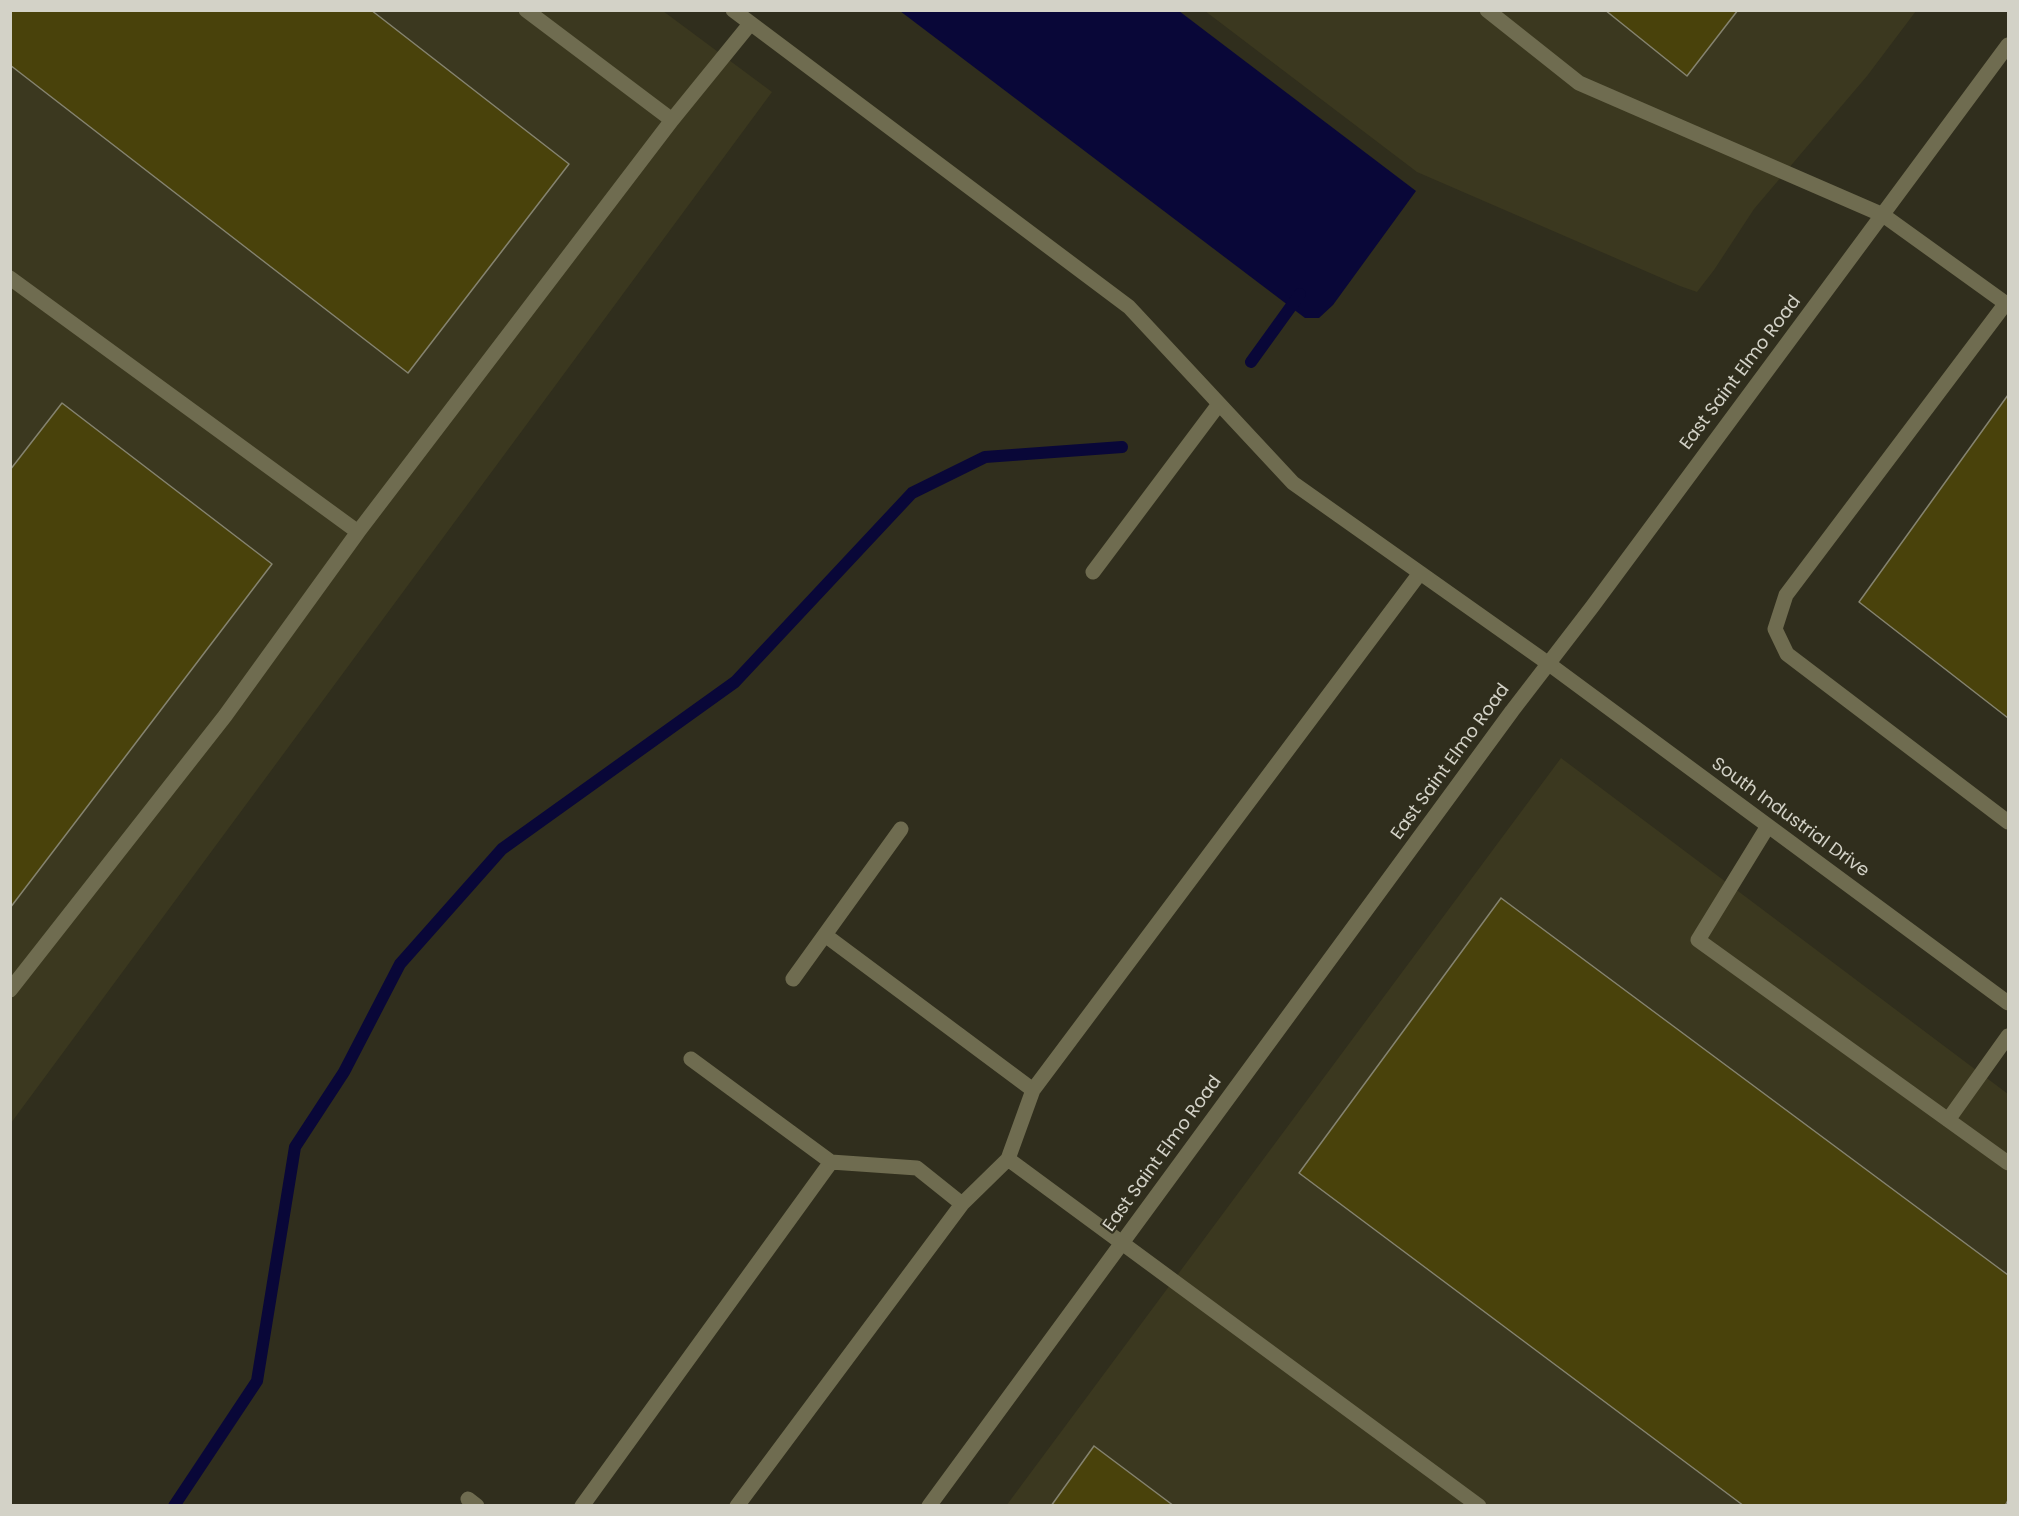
<!DOCTYPE html>
<html>
<head>
<meta charset="utf-8">
<style>
	body { margin:0 }
	#map { position:relative; width:2019px; height:1516px; overflow:hidden; background:#302e1d; font-family:Poppins,sans-serif }
	canvas { display:block }
	.frame { position:absolute; inset:0; border:12px solid #d3d2c7; pointer-events:none }
</style>
</head>
<body>
<div id="map">
<canvas width="2019" height="1516"></canvas>
<div class="frame"></div>
</div>
<script>
const g = document.querySelector('canvas').getContext('2d');
g.lineJoin = 'round';
function paint(path, color) {
  g.fillStyle = color;
  g.fill(path, 'evenodd');
}
function toPath(rows) {
  const path = new Path2D();
  for (const r of rows) {
    path.moveTo(r[0], r[1]);
    for (let i = 2; i < r.length; i += 2) path.lineTo(r[i], r[i + 1]);
  }
  return path;
}
function strokePath(path, color, width, dash) {
  g.strokeStyle = color;
  g.lineWidth = width;
  g.lineCap = dash ? 'butt' : 'round';
  g.setLineDash(dash || []);
  g.stroke(path);
}
function drawText(font, color, halo, rows, align = 'center') {
  g.font = font + ' Poppins,sans-serif';
  g.lineWidth = 4.5;
  g.setLineDash([]);
  g.textBaseline = 'middle';
  g.strokeStyle = halo;
  g.fillStyle = color;
  for (const [text, x, y, turn = 0] of rows) {
    g.save();
    g.translate(x, y);
    g.rotate((+turn || 0) * Math.PI / 180);
    g.textAlign = isNaN(turn) ? turn : align;
    if (halo) g.strokeText(text, 0, 0);
    g.fillText(text, 0, 0);
    g.restore();
  }
}
paint(toPath([
	[11,11,663,11,772,92,11,1123],
	[1205,11,1916,11,1867,76,1754,209,1714,270,1697,292,1680,286,1417,172],
	[1561,758,2008,1094,2008,1505,1006,1506]
]), '#3b381f');
paint(toPath([
	[900,11,1179,11,1416,191,1333,305,1319,318,1305,318]
]), '#090738');
strokePath(toPath([
	[1251,362,1300,294],
	[174,1506,257,1381,295,1147,344,1072,400,964,502,849,735,682,912,493,985,457,1122,447]
]), '#090738', 12);
const building = toPath([
	[10,10,371,10,569,164,408,373,10,65,10,10],
	[1605,10,1738,10,1687,76,1605,10],
	[2008,395,2008,718,1859,602,2008,395],
	[62,403,272,564,10,908,10,470,62,403],
	[1501,898,2008,1275,2008,1500,2005,1506,1744,1506,1299,1173,1501,898],
	[1094,1446,1174,1506,1051,1506,1094,1446]
]);
paint(building, '#49420b');
strokePath(building, '#85836f', 1.5);
strokePath(toPath([
	[526,10,672,120,750,24],
	[733,10,1129,307,1293,483,1549,664,2008,1003],
	[1487,10,1579,83,1883,215,2008,305],
	[10,278,358,532,672,120],
	[2006,303,1786,595,1775,629,1787,654,2008,822],
	[1093,572,1219,404],
	[1768,826,1698,940,2008,1163],
	[825,935,1033,1090],
	[793,979,901,829],
	[10,990,225,716,358,532],
	[691,1059,831,1162],
	[1948,1120,2008,1036],
	[1008,1159,1033,1090,1420,573],
	[468,1499,477,1506],
	[582,1506,831,1162,917,1168,962,1204],
	[737,1506,962,1204,1008,1159,1479,1506],
	[929,1506,1512,711,1592,607,2008,45]
]), '#6f6c50', 15);
drawText('18px', '#d3d2c7', '#302e1d', [
	["East Saint Elmo Road",1741,373,-53],
	["East Saint Elmo Road",1451,762,-54],
	["South Industrial Drive",1790,818,36],
	["East Saint Elmo Road",1163,1154,-54]
]);
</script>
</body>
</html>
